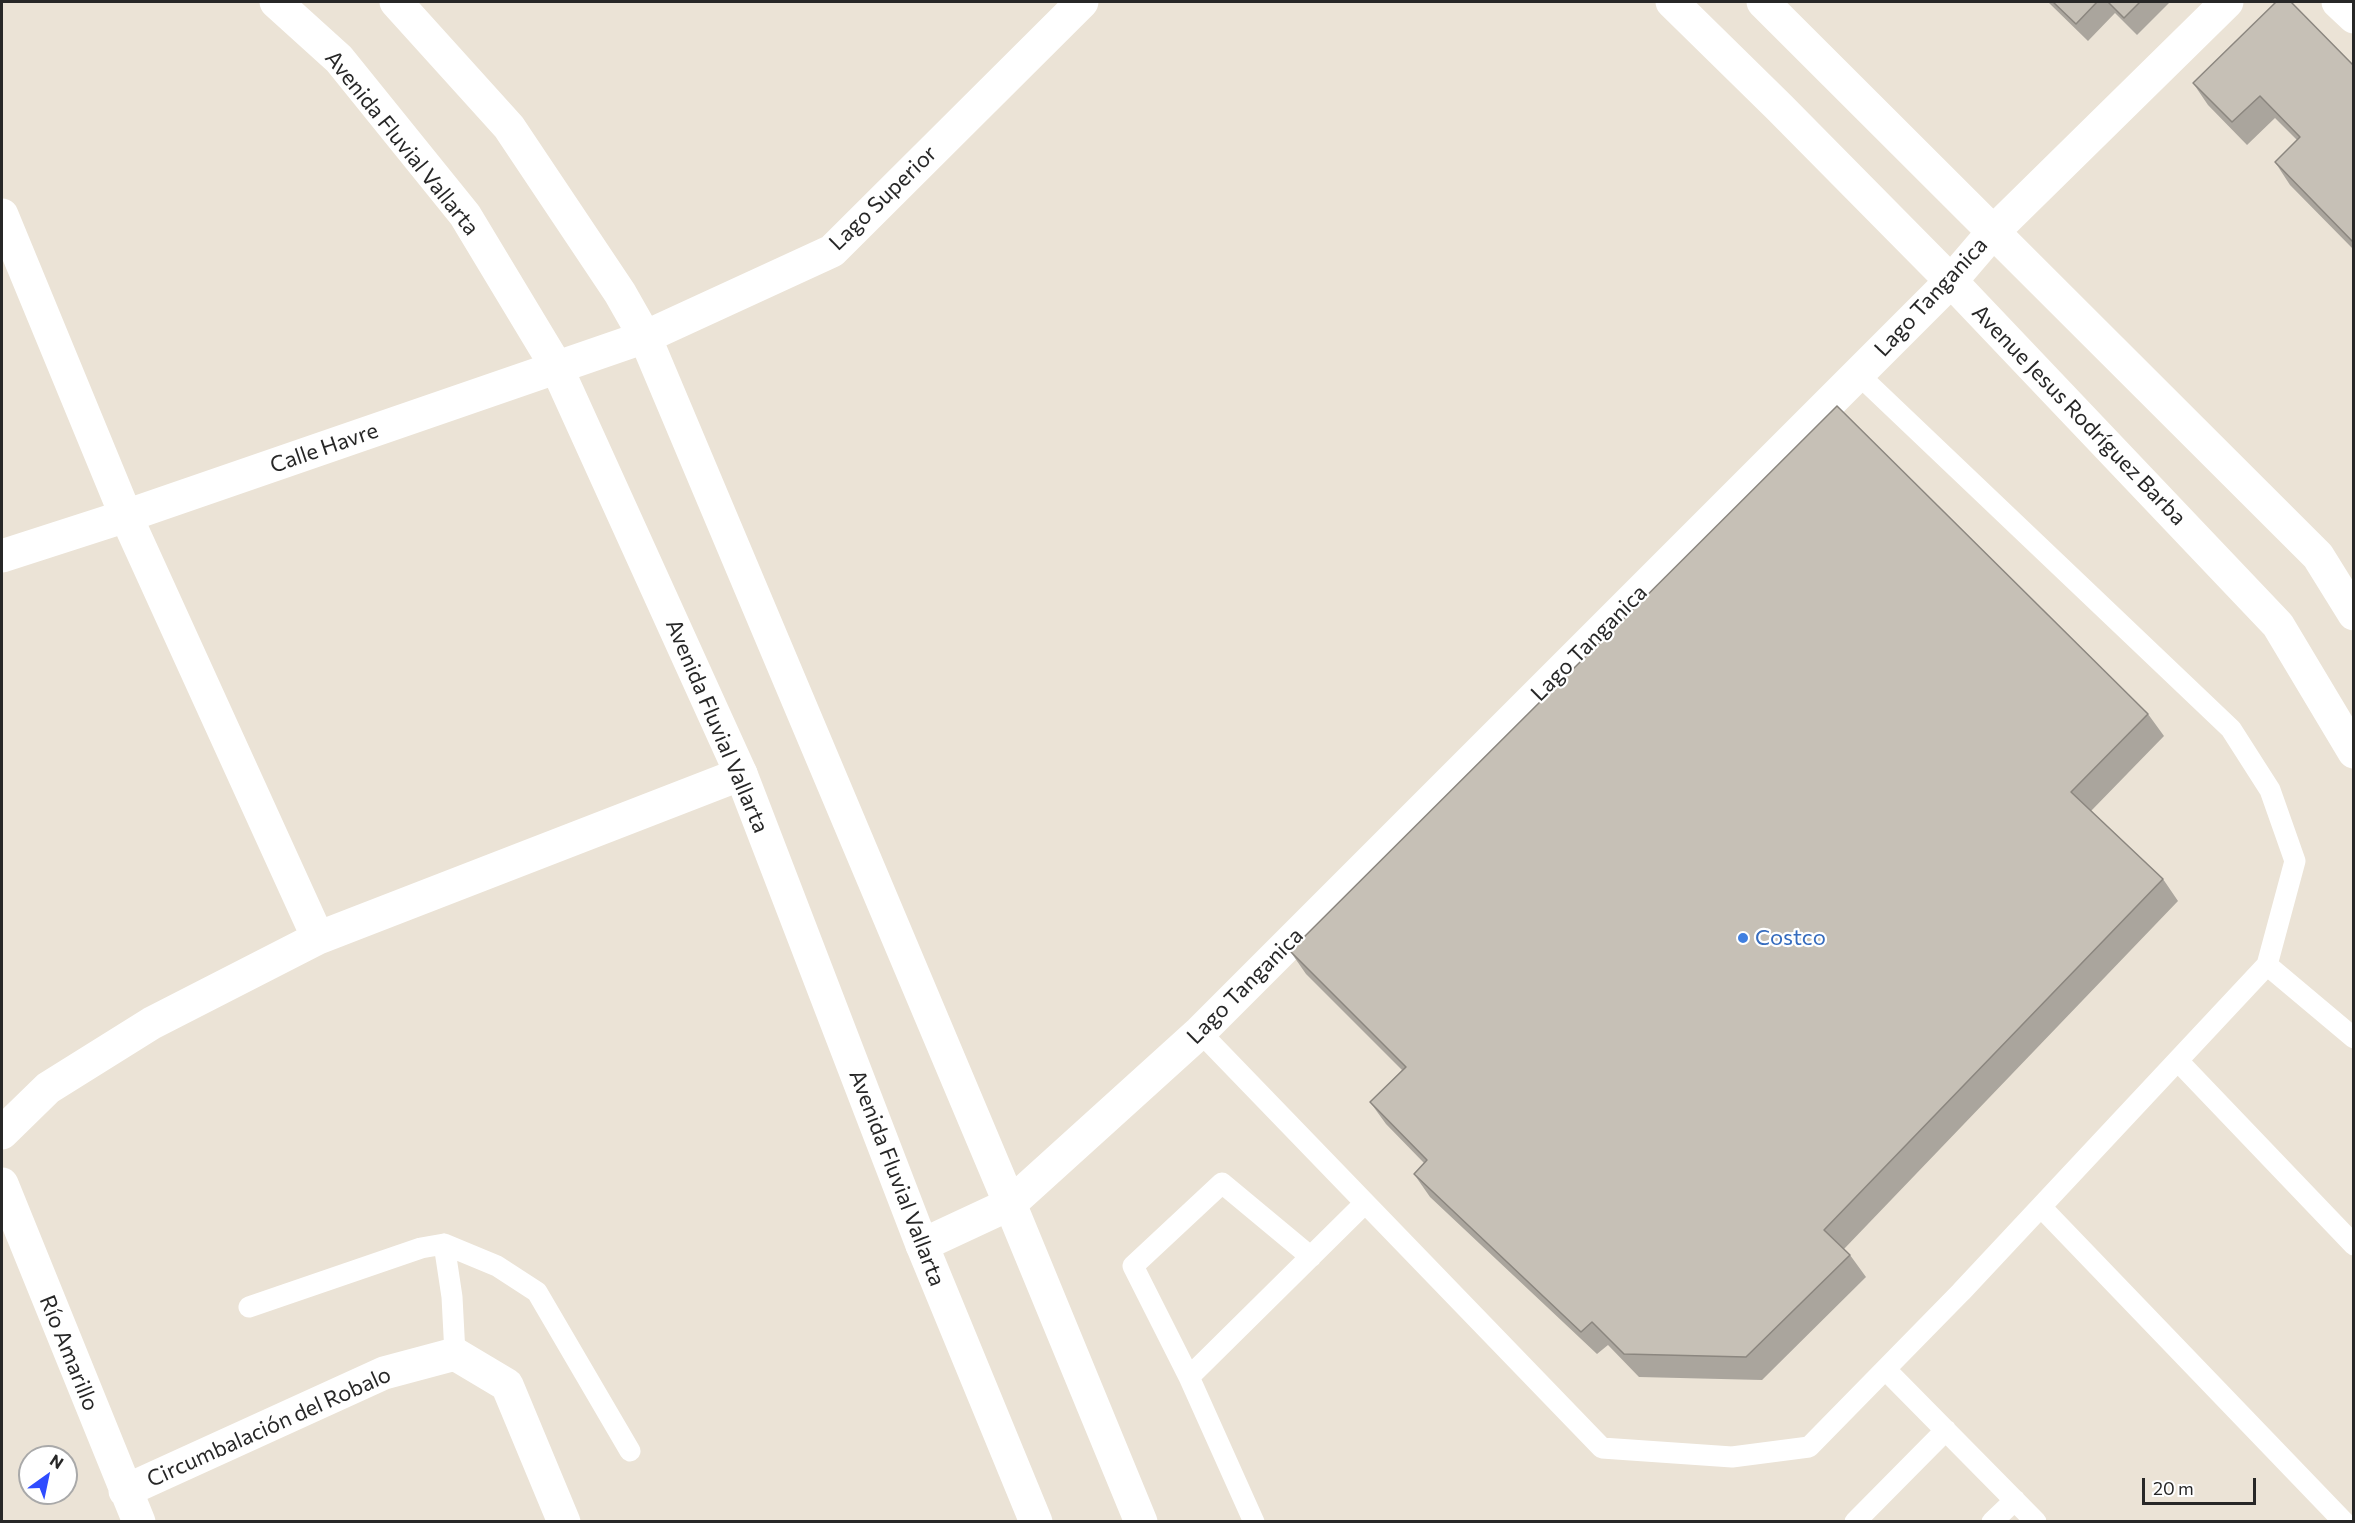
<!DOCTYPE html>
<html>
<head>
<meta charset="utf-8">
<style>
	body { margin:0 }
	#map { position:relative; width:2355px; height:1523px; overflow:hidden; background:#ebe3d6; font-family:Commissioner,sans-serif }
	canvas { display:block }
	.frame { position:absolute; inset:0; border:3px solid #272727; pointer-events:none }
	.north { position:absolute; left:18px; top:1445px; width:60px; height:60px; box-sizing:border-box; background:#fff; border:2px solid #a9a9a9; border-radius:50%; rotate:33deg; font-size:16px; font-weight:700; line-height:24px; text-align:center; color:#272727 }
	.north::after { content:''; display:block; margin:auto; width:21px; height:27px; background:#2f4cff; clip-path:polygon(50% 0,100% 100%,50% 72%,0 100%) }
	.scale { position:absolute; left:2142px; top:1478px; width:114px; height:27px; box-sizing:border-box; border:3px solid #272727; border-top:0; padding-left:8px; font-size:18px; line-height:21px; white-space:nowrap; color:#272727; -webkit-text-stroke:4px #fff; paint-order:stroke }
</style>
</head>
<body>
<div id="map">
<canvas width="2355" height="1523"></canvas>
<div class="frame"></div>
<div class="north">N</div>
<div class="scale">20 m</div>
</div>
<script>
const g = document.querySelector('canvas').getContext('2d');
g.lineJoin = 'round';
function toPath(rows) {
  const path = new Path2D();
  for (const r of rows) {
    path.moveTo(r[0], r[1]);
    for (let i = 2; i < r.length; i += 2) path.lineTo(r[i], r[i + 1]);
  }
  return path;
}
function strokePath(path, color, width, dash) {
  g.strokeStyle = color;
  g.lineWidth = width;
  g.lineCap = dash ? 'butt' : 'round';
  g.setLineDash(dash || []);
  g.stroke(path);
}
function paint(path, color) {
  g.fillStyle = color;
  g.fill(path, 'evenodd');
}
function drawText(font, color, halo, rows, align = 'center') {
  g.font = font + ' Commissioner,sans-serif';
  g.lineWidth = 4.5;
  g.setLineDash([]);
  g.textBaseline = 'middle';
  g.strokeStyle = halo;
  g.fillStyle = color;
  for (const [text, x, y, turn = 0] of rows) {
    g.save();
    g.translate(x, y);
    g.rotate((+turn || 0) * Math.PI / 180);
    g.textAlign = isNaN(turn) ? turn : align;
    if (halo) g.strokeText(text, 0, 0);
    g.fillText(text, 0, 0);
    g.restore();
  }
}
strokePath(toPath([
	[2267,965,2354,1038],
	[1200,1032,1602,1448,1732,1457,1809,1447,1961,1292,2267,965,2295,861,2270,790,2231,729,1858,374],
	[2178,1061,2354,1245],
	[2041,1207,2344,1522],
	[444,1244,497,1266,537,1292,630,1451],
	[249,1307,421,1248,444,1244,452,1297,455,1354],
	[1886,1370,2036,1522],
	[1189,1377,1365,1203],
	[1254,1522,1189,1377,1133,1266,1222,1183,1311,1257],
	[1855,1522,1946,1430],
	[1992,1522,2015,1500]
]), '#fff', 21);
strokePath(toPath([
	[1672,2,1779,107,1951,281,2278,625,2354,752],
	[1763,2,2318,556,2354,614],
	[2338,2,2354,17],
	[2,215,126,516,318,938],
	[2,556,126,516,645,337,832,251,1082,2],
	[2,1133,48,1088,152,1023,318,938,741,774],
	[2,1184,139,1522],
	[922,1245,1010,1204,1200,1032,1951,281,1993,232,2227,2],
	[125,1491,384,1373,455,1354,507,1385,564,1522]
]), '#fff', 33);
strokePath(toPath([
	[276,2,339,59,465,215,556,366,741,774,922,1245,1036,1522],
	[396,2,509,127,620,293,645,337,1010,1204,1141,1522]
]), '#fff', 33);
paint(toPath([
	[2048,2,2170,2,2137,35,2115,13,2088,41],
	[2354,66,2354,250,2290,185,2275,162,2297,140,2275,118,2247,145,2208,105,2193,83],
	[2148,714,2164,736,2091,811,2163,879,2178,901,1844,1249,1850,1255,1866,1277,1762,1380,1639,1377,1608,1345,1597,1354,1430,1197,1414,1174,1424,1163,1386,1124,1370,1102,1402,1070,1306,974,1290,951]
]), '#aaa59d');
const building = toPath([
	[2053,2,2097,2,2076,24,2053,2],
	[2108,2,2140,2,2124,18,2108,2],
	[2276,2,2291,2,2354,66,2354,243,2275,162,2300,137,2260,96,2232,122,2193,83,2276,2],
	[1837,406,2148,714,2071,792,2163,879,1824,1230,1850,1255,1746,1357,1624,1354,1592,1322,1581,1332,1414,1174,1427,1160,1370,1102,1406,1067,1290,951,1837,406]
]);
paint(building, '#c6c0b6');
strokePath(building, '#8b867f', 1.5);
for (const [x, y, r, color] of [
	[1743,938,6,"#3f7fe0"]
]) {
  const dot = new Path2D();
  dot.arc(x, y, r, 0, 2 * Math.PI);
  g.fillStyle = color;
  g.fill(dot);
  strokePath(dot, '#fff', 2);
}
drawText('22px', '#272727', '#fff', [
	["Avenida Fluvial Vallarta",402,143,51],
	["Lago Superior",883,198,-44],
	["Lago Tanganica",1931,297,-47],
	["Avenue Jesus Rodríguez Barba",2079,415,46],
	["Calle Havre",324,448,-19],
	["Lago Tanganica",1589,643,-45],
	["Avenida Fluvial Vallarta",717,726,67],
	["Lago Tanganica",1245,986,-45],
	["Avenida Fluvial Vallarta",897,1178,69],
	["Río Amarillo",69,1353,68],
	["Circumbalación del Robalo",269,1427,-24]
]);
drawText('22px', '#366cbe', '#fff', [
	["Costco",1755,938]
], 'left');
</script>
</body>
</html>
